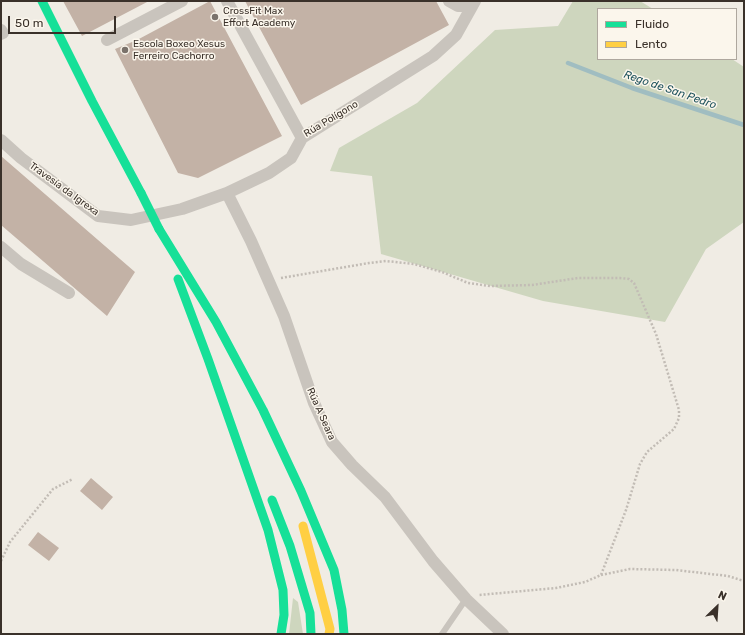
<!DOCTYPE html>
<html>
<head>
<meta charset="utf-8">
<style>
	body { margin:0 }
	#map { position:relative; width:745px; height:635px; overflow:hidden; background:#f0ece4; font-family:Rubik,sans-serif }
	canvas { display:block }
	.frame { position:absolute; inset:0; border:2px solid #3a312a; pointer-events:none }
	.legend { position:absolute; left:597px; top:8px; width:140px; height:52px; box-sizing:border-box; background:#fbf6ec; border:1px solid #aea79e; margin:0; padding:5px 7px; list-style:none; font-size:12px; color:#3a312a }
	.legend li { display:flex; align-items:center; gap:8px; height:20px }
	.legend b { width:20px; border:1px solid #aea79e }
	.north { position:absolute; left:697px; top:587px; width:40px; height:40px; -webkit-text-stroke:3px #fbf6ec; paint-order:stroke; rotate:25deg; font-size:11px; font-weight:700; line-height:16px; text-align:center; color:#3a312a }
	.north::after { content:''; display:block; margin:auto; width:14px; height:18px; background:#3a312a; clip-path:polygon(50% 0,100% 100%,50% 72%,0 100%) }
	.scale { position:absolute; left:8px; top:16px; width:108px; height:18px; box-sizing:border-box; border:2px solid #3a312a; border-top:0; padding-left:5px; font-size:12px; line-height:14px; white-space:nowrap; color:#3a312a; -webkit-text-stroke:3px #fbf6ec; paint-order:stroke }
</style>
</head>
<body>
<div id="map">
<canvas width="745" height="635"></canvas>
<div class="frame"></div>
<ul class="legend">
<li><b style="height:5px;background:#16e098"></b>Fluido</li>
<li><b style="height:5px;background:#ffcf43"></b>Lento</li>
</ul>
<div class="north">N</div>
<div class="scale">50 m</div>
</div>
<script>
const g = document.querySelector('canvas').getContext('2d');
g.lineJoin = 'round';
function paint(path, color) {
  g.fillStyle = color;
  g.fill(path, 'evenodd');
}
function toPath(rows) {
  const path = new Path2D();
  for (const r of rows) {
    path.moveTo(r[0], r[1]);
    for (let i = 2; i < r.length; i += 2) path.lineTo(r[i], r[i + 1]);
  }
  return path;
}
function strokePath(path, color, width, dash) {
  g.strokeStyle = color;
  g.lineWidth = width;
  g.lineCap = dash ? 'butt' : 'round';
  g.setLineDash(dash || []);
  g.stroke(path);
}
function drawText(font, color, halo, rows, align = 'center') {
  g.font = font + ' Rubik,sans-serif';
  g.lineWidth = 3;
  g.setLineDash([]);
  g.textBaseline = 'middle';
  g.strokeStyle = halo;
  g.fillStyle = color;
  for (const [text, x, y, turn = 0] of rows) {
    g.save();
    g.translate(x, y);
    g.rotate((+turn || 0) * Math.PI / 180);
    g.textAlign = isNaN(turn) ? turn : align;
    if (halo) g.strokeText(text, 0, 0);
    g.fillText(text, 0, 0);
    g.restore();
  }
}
paint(toPath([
	[573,1,640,1,653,9,598,9,598,59,732,59,744,67,744,222,706,249,665,322,543,301,381,254,372,176,330,171,339,148,417,103,495,30,558,26],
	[293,598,298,602,303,634,289,634]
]), '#ced6be');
strokePath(toPath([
	[568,63,632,88,744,125]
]), '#a0bdc1', 4.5);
paint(toPath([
	[63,1,149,1,82,36],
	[210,1,282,136,198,178,178,173,115,49,137,40],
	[245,1,436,1,449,25,301,105],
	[1,156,135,272,107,316,1,225],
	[91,478,113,497,102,510,80,491],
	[38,532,59,548,49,561,28,545]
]), '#c3b2a6');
strokePath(toPath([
	[281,278,369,263,386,261,414,264,442,272,468,283,490,286,532,285,578,278,620,278,629,279,634,283,656,334,679,410,679,418,674,429,647,452,640,464,626,510,601,575,585,582,556,588,479,595],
	[1,561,10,542,53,489,73,479],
	[601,575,630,569,676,570,728,576,744,581]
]), '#c2bcb5', 2.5, [2, 2]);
strokePath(toPath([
	[442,634,466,599]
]), '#c9c4bd', 6);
strokePath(toPath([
	[227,1,302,138],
	[449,1,458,6,464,6,475,1],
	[1,30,3,33,1,34],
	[107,40,182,1],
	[1,140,21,158,98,216,131,220,182,209,227,193,269,173,291,158,302,138,433,56,456,35,475,1],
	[227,193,251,241,284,316,314,403,332,442,352,465,385,497,433,561,466,599,503,634],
	[1,247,21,264,69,293]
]), '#c9c4bd', 12);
strokePath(toPath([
	[42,1,92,101,141,193],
	[159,229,216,322,263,410,301,491,334,570,342,610,344,634],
	[178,279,208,359,268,530,283,590,284,615,281,634],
	[272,500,290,546,310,613,311,634]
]), '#16e098', 9);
strokePath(toPath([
	[303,526,330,629,329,634]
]), '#ffcf43', 9);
strokePath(toPath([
	[141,193,159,229]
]), '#16e098', 9);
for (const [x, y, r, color] of [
	[215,17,4,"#7a726b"],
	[125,50,4,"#7a726b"]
]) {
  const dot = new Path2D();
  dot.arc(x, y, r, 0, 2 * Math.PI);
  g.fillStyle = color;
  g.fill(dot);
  strokePath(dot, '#fbf6ec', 1.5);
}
drawText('10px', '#3a312a', '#fbf6ec', [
	["CrossFit Max",223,11],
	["Effort Academy",223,23],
	["Escola Boxeo Xesus",133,44],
	["Ferreiro Cachorro",133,56]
], 'left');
drawText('10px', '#3a312a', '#fbf6ec', [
	["Rúa Polígono",331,119,-31],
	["Travesía da Igrexa",64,189,36],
	["Rúa A Seara",321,414,66]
]);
drawText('italic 11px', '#1e525d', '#fbf6ec', [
	["Rego de San Pedro",670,90,19]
]);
</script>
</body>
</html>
